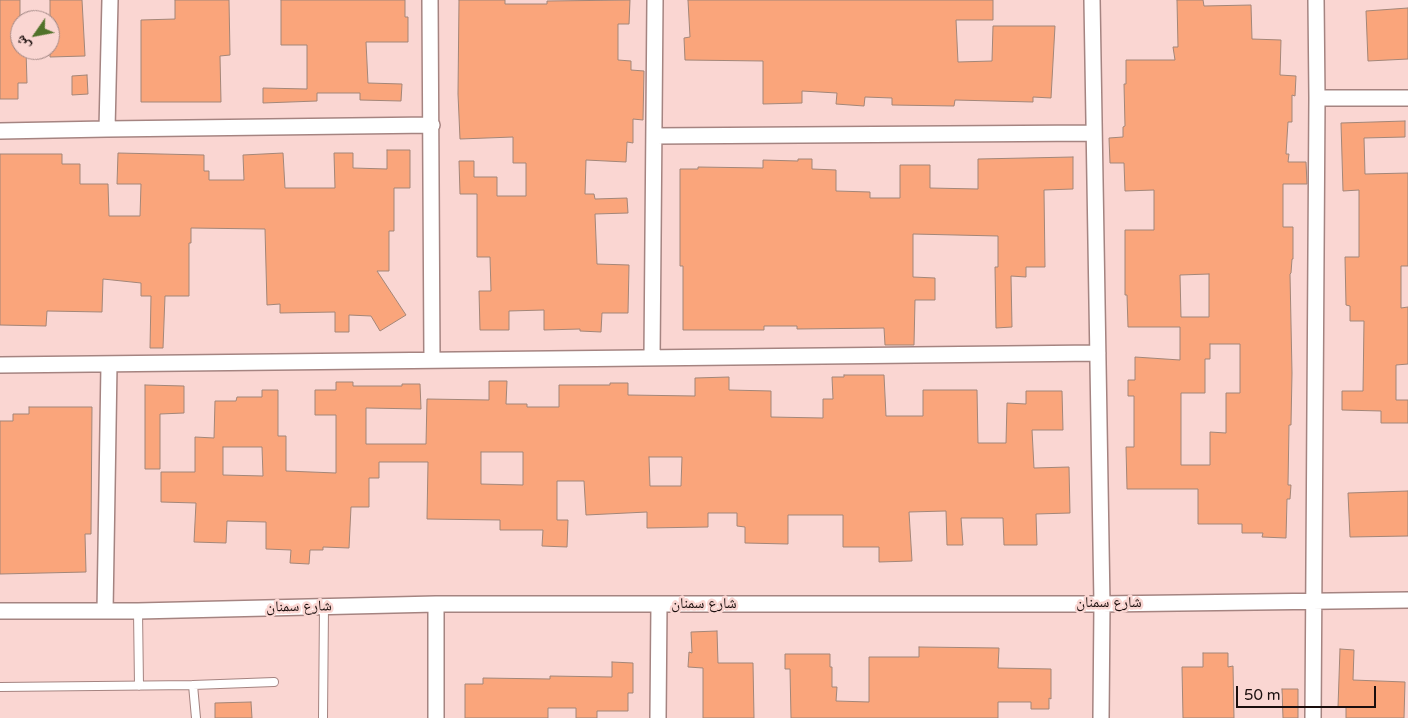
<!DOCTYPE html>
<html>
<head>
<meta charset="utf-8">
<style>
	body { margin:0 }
	#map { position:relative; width:1408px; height:718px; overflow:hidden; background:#fad6d2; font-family:"Varela Round","Noto Naskh Arabic",sans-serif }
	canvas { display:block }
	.north { position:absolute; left:10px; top:10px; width:50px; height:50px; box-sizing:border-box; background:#fad6d2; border:1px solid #a08683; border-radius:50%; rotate:237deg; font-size:14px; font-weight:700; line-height:20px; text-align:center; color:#1a0e0d }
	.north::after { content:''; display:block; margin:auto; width:18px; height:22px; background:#51722a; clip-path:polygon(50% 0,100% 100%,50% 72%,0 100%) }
	.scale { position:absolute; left:1236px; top:686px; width:140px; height:22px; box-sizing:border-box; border:2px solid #1a0e0d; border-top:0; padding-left:6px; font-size:15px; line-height:18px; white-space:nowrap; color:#1a0e0d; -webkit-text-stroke:4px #fad6d2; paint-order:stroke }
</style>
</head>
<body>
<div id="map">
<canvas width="1408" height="718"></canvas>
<div class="north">ش</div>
<div class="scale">50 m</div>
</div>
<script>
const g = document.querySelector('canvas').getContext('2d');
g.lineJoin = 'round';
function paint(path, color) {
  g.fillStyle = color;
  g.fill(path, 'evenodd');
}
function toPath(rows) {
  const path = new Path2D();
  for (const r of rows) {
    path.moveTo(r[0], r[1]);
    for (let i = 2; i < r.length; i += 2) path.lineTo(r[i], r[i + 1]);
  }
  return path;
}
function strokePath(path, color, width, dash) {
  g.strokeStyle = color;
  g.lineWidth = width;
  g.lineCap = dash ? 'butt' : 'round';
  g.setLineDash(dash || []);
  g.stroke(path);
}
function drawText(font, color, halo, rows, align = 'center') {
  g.font = font + ' "Varela Round","Noto Naskh Arabic",sans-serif';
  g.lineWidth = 5;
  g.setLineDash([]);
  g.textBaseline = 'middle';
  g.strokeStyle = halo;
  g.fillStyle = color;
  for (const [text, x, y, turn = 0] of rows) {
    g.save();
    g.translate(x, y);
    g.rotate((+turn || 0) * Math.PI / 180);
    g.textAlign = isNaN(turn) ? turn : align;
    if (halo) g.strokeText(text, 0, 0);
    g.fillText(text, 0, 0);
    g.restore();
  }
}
const building = toPath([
	[0,0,20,0,20,50,26,50,27,83,18,83,18,99,0,99,0,0],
	[50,0,82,0,85,56,50,57,50,0],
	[175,0,229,0,230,55,220,56,221,102,141,102,141,20,175,19,175,0],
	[281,0,405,0,405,17,408,17,408,42,366,42,368,83,402,84,401,101,360,100,360,93,317,93,317,101,263,103,263,88,307,89,307,45,281,45,281,0],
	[459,0,505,0,505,4,547,4,547,1,630,0,629,24,618,24,618,60,631,61,631,70,644,71,643,120,633,119,633,143,627,142,626,162,586,160,585,194,594,194,595,199,627,198,628,213,595,214,597,264,629,265,628,313,602,313,601,332,580,331,580,329,544,330,544,310,509,311,509,330,480,330,479,291,491,291,490,257,477,257,477,194,460,194,459,161,474,161,474,177,497,177,497,196,526,196,526,163,513,163,513,137,460,139,458,94,459,0],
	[688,0,993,0,993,20,956,20,958,62,992,61,993,26,1055,26,1051,98,1033,97,1033,102,955,100,954,106,892,105,892,98,865,97,864,106,836,104,837,93,802,91,802,103,763,104,763,61,685,60,684,38,690,37,688,0],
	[1177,0,1203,0,1204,6,1251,5,1252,39,1281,40,1280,75,1296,76,1295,96,1292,95,1292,122,1288,122,1286,154,1289,154,1288,162,1306,162,1307,184,1283,184,1283,227,1293,227,1293,259,1292,259,1291,273,1290,274,1292,373,1291,425,1289,425,1288,485,1291,485,1290,499,1287,499,1286,538,1262,537,1263,533,1242,533,1242,524,1198,524,1198,489,1127,489,1126,447,1134,447,1134,396,1128,396,1128,380,1135,380,1135,357,1180,360,1180,327,1128,327,1127,295,1125,295,1125,230,1154,230,1154,190,1125,191,1124,163,1110,163,1109,138,1123,137,1123,127,1125,126,1124,84,1126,84,1126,60,1175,60,1173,47,1178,47,1177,0],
	[1209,274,1209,317,1181,317,1180,275,1209,274],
	[1210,344,1240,344,1240,393,1226,393,1226,433,1210,432,1210,465,1181,465,1181,393,1205,393,1205,359,1210,359,1210,344],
	[1408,8,1408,59,1368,61,1366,11,1408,8],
	[87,75,88,94,72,95,72,76,87,75],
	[1405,121,1405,137,1364,138,1365,174,1408,173,1408,266,1401,266,1401,308,1408,307,1408,364,1396,365,1396,400,1408,400,1408,423,1381,423,1381,411,1342,410,1342,391,1363,391,1364,321,1350,321,1350,306,1346,305,1345,257,1359,257,1359,190,1343,191,1341,123,1405,121],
	[387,150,410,150,410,188,394,188,394,231,389,231,389,271,377,271,406,315,380,331,371,316,349,315,349,332,335,332,335,312,280,313,280,304,267,305,265,229,191,228,191,243,189,243,189,296,165,296,163,348,150,348,151,296,141,296,141,283,103,279,102,312,47,311,46,326,0,325,0,154,62,154,62,164,80,164,80,184,108,184,109,216,140,216,141,184,117,184,118,153,204,155,204,171,209,171,209,180,244,180,243,155,283,153,285,188,335,188,334,153,353,153,353,168,387,169,387,150],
	[1073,157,1073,189,1044,190,1045,267,1026,267,1026,277,1011,276,1012,327,996,328,995,267,998,267,998,236,913,234,913,277,935,278,935,300,915,300,914,345,885,345,884,328,797,329,797,326,764,326,764,330,683,330,683,266,680,266,680,169,698,169,698,167,763,168,763,160,798,161,798,159,812,159,812,169,836,170,836,191,870,192,870,198,900,198,900,165,930,165,930,188,978,189,978,159,1073,157],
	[844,375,884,375,886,416,923,416,923,390,977,390,978,443,1006,443,1007,403,1026,404,1026,391,1062,391,1063,430,1032,430,1034,468,1069,467,1070,513,1036,514,1037,545,1004,545,1003,518,961,518,963,545,947,545,946,511,909,512,912,561,879,562,879,547,843,547,843,515,788,515,788,544,745,543,745,527,737,526,737,513,708,513,708,527,647,528,647,512,586,515,584,481,557,481,557,520,568,520,567,547,542,546,543,530,500,530,500,520,427,519,428,462,379,462,379,478,369,478,369,507,351,507,349,548,323,547,323,550,310,550,309,564,290,563,291,550,266,549,266,522,227,521,226,543,194,542,196,503,161,502,161,472,195,472,195,437,214,438,215,401,236,401,237,397,262,397,262,390,278,390,278,436,286,436,286,471,336,473,336,415,315,415,315,390,336,390,336,382,353,382,353,386,402,386,402,384,420,384,421,409,366,408,366,444,426,444,427,399,489,400,489,381,507,381,506,404,527,404,527,407,559,407,559,385,610,385,610,383,628,383,628,395,695,396,695,378,729,377,729,390,771,391,771,417,823,418,823,399,833,399,832,377,844,377,844,375],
	[223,447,262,447,263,476,223,475,223,447],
	[481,452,523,452,523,485,481,484,481,452],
	[649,457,682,457,681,486,650,486,649,457],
	[145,385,184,386,184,413,160,414,160,469,145,469,145,385],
	[29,407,92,407,91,534,85,534,86,572,0,574,0,421,13,421,13,414,29,414,29,407],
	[1408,491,1408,536,1350,537,1348,493,1408,491],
	[717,631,718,663,753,663,754,718,703,718,703,668,688,667,689,652,692,653,691,632,717,631],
	[919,647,999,648,998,668,1051,669,1051,699,1049,698,1049,709,1031,709,1031,702,998,702,998,718,791,718,790,669,785,669,785,654,830,654,830,667,832,667,832,687,837,687,836,701,869,702,869,657,919,657,919,647],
	[1340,649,1354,650,1353,680,1405,682,1404,718,1346,718,1346,707,1338,707,1340,649],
	[1203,653,1228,653,1228,667,1233,666,1234,718,1183,718,1182,667,1203,667,1203,653],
	[612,662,633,663,633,693,628,693,628,711,597,711,597,718,576,718,576,708,548,708,548,718,465,718,465,684,483,684,483,678,550,679,550,676,612,677,612,662],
	[1282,689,1298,689,1298,718,1283,718,1282,689],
	[251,702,252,718,215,718,215,703,251,702]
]);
paint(building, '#faa57b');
strokePath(building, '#a38678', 1);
const lane = toPath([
	[138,611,139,686],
	[193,685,196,718],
	[0,687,193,685,274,682],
	[323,718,324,607]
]);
const street = toPath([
	[430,0,432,360],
	[1092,0,1102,604,1101,718],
	[1317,98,1408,98],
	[107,129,432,125],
	[0,131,107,129,110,0],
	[654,136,1094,133],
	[652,358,655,0],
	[0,365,1098,353],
	[0,611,138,611,436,604,1102,604,1408,600],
	[105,611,109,365],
	[436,718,436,604],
	[658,718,659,604],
	[1313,718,1317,98,1316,0]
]);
strokePath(lane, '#a58481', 10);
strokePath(street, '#a58481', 18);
strokePath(lane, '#fff', 8);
strokePath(street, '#fff', 15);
drawText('15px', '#1a0e0d', '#fad6d2', [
	["شارع سمنان",1109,603],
	["شارع سمنان",704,604],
	["شارع سمنان",299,607,-1]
]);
</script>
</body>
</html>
